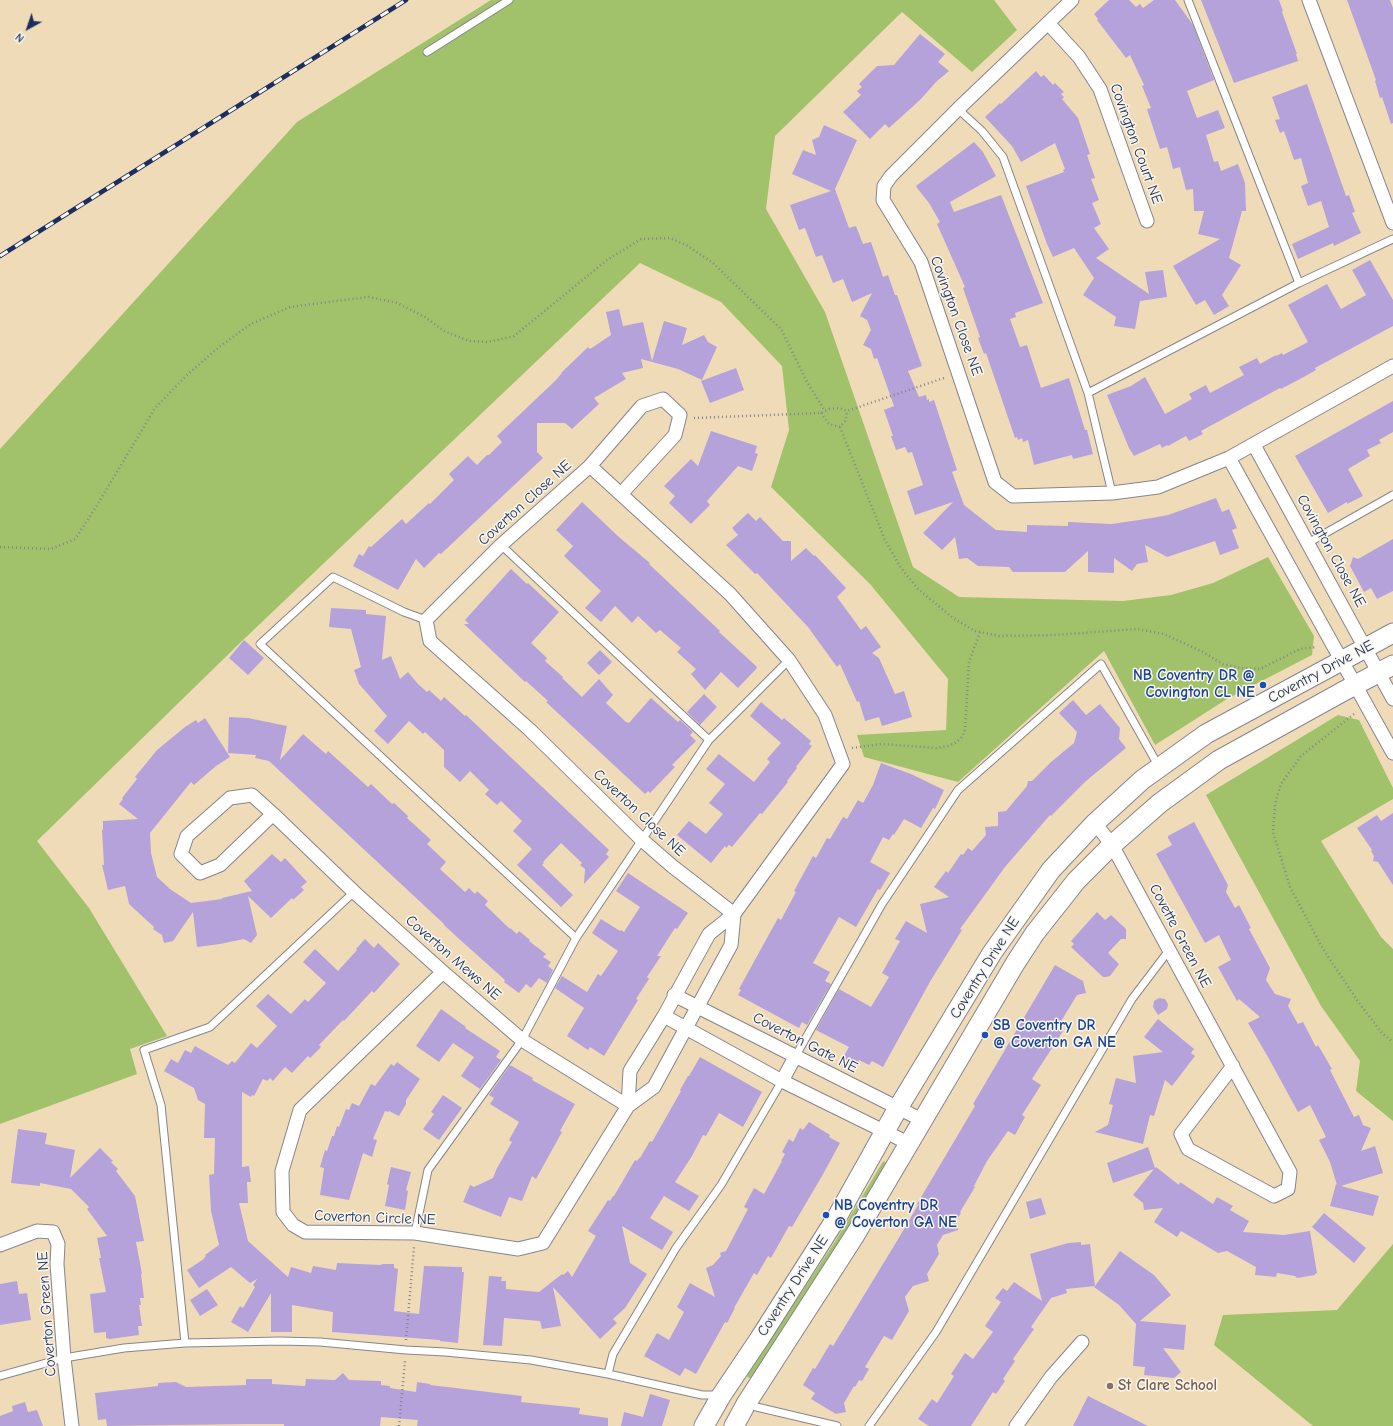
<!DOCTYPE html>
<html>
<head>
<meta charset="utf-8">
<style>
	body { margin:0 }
	#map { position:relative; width:1393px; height:1426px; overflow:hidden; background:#f0dbb9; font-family:"Comic Neue",sans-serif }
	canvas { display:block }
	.north { position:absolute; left:8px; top:8px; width:40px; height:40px; -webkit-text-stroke:3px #fbf7ec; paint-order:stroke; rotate:220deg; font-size:11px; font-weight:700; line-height:16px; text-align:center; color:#1b2f5e }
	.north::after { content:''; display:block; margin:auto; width:14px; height:18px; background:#1b2f5e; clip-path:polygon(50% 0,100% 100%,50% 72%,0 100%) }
</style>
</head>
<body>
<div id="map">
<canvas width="1393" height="1426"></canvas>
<div class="north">N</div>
</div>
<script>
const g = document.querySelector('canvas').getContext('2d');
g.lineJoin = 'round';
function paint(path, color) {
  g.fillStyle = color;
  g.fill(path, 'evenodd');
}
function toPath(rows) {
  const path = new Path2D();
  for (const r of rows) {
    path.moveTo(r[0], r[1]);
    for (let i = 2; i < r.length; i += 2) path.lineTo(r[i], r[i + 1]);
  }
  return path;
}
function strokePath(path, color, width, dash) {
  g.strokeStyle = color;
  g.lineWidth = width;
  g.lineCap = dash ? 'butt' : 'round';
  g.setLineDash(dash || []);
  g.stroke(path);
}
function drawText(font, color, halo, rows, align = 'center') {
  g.font = font + ' "Comic Neue",sans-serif';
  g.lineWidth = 3;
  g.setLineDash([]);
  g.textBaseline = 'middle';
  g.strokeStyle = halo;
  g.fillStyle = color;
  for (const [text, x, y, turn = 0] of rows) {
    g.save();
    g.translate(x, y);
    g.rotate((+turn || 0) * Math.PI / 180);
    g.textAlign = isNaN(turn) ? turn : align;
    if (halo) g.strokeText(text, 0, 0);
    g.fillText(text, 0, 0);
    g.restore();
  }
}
paint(toPath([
	[491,0,994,0,1017,30,972,72,902,12,775,136,766,209,825,312,913,567,959,597,1123,601,1171,595,1213,583,1268,557,1314,636,1312,655,1227,699,1155,745,1104,651,958,782,864,757,857,735,946,730,948,679,870,584,771,487,789,430,782,366,721,302,640,263,243,640,37,841,89,908,167,1036,130,1049,137,1074,0,1124,0,449,297,122],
	[1338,715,1359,720,1393,788,1393,799,1321,841,1381,937,1393,949,1393,1121,1356,1091,1360,1061,1321,1006,1206,795],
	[884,1161,889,1165,753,1379,747,1377,748,1374,836,1240,882,1163],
	[1393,1244,1393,1426,1313,1426,1214,1345,1223,1315,1337,1310]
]), '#a1c26a');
paint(toPath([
	[1109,0,1129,0,1136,7,1140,4,1143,8,1154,0,1175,0,1193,25,1214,80,1187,91,1197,118,1218,110,1225,128,1206,135,1214,162,1218,161,1221,171,1238,164,1245,183,1246,211,1242,211,1229,258,1241,265,1222,295,1229,306,1214,315,1205,300,1196,305,1173,266,1220,239,1198,234,1204,211,1194,211,1193,189,1186,190,1180,167,1173,169,1167,147,1160,149,1147,109,1151,108,1142,86,1144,85,1130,55,1126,58,1097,20,1098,19,1094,14],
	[1201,0,1279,0,1283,11,1282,12,1297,54,1296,54,1298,61,1234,83],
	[1347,0,1390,0,1393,8,1393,123,1391,124,1382,97,1380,98,1375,81,1376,80],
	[920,34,945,54,938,62,949,71,936,82,921,99,889,128,885,124,870,139,843,112,861,95,857,91,862,87,859,84,877,66,894,65],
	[1036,71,1041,77,1044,75,1053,85,1055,83,1064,92,1061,94,1064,97,1062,99,1078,118,1090,154,1087,155,1095,178,1091,179,1099,200,1092,203,1101,224,1094,228,1109,249,1096,258,1149,294,1145,272,1163,270,1167,297,1140,301,1135,329,1114,326,1116,317,1083,295,1094,278,1074,248,1053,257,1047,244,1026,186,1064,172,1063,170,1065,169,1055,143,1021,162,1012,146,985,117,1000,103,1001,104],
	[1307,84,1346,196,1349,195,1355,212,1352,213,1361,233,1334,246,1333,243,1298,259,1292,244,1329,227,1321,201,1308,206,1301,186,1308,183,1301,158,1294,160,1284,131,1280,133,1275,120,1280,119,1272,97],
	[824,125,857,140,835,189,849,228,856,226,863,244,871,242,883,277,888,275,895,295,897,295,922,366,908,371,919,397,926,395,927,400,929,399,929,402,934,400,957,470,952,472,964,505,996,530,1027,532,1027,525,1068,526,1068,522,1112,524,1152,518,1168,515,1216,498,1222,512,1229,509,1237,528,1232,530,1239,548,1220,555,1215,541,1167,557,1145,545,1148,562,1137,564,1132,571,1114,558,1114,573,1088,572,1088,551,1065,572,1013,572,1009,567,978,566,967,558,959,559,955,537,942,550,923,533,953,502,915,515,907,491,923,485,912,452,908,453,905,447,896,450,891,436,893,436,884,410,894,406,877,358,874,359,871,349,863,345,871,330,867,320,860,316,872,293,852,302,843,279,833,283,822,255,816,257,805,228,799,230,790,205,831,191,792,174,803,150,816,155,812,140,819,137],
	[974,142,983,152,996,176,950,202,954,212,1001,195,1043,303,1015,313,1016,317,1010,319,1020,347,1027,345,1041,388,1069,378,1085,430,1087,430,1093,454,1073,459,1072,455,1034,465,1028,440,1023,442,1022,438,1018,440,1017,437,1015,438,986,353,984,354,978,338,980,337,963,288,965,287,937,224,940,222,929,203,917,188,916,186],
	[1370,260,1393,300,1393,326,1315,368,1316,370,1300,379,1281,389,1280,388,1201,431,1203,434,1189,441,1186,436,1168,446,1167,445,1162,448,1160,444,1134,456,1129,448,1107,395,1131,386,1145,377,1165,414,1192,399,1189,394,1206,385,1210,393,1244,375,1239,367,1257,358,1260,364,1276,355,1276,356,1282,353,1283,355,1308,342,1288,305,1327,284,1341,309,1366,295,1352,270],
	[619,309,623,326,643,322,652,361,664,321,687,328,682,345,704,335,708,342,717,347,702,380,678,369,641,359,643,368,622,373,626,379,594,398,599,404,572,429,565,423,537,423,537,452,543,458,441,554,439,553,424,568,416,559,398,590,353,566,359,554,363,556,369,546,371,547,402,519,406,524,429,503,430,504,454,480,449,474,468,456,477,465,487,455,489,455,502,442,497,436,555,381,562,373,561,373,588,347,590,349,611,335,606,312],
	[736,368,744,390,710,403,701,381],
	[1393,401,1393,432,1379,440,1381,443,1367,450,1370,456,1348,469,1363,496,1347,504,1347,502,1328,513,1295,456],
	[711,431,757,446,755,453,758,454,752,471,738,466,707,501,710,505,691,524,670,504,669,503,675,496,664,486,691,459,698,466],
	[582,502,620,538,650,563,649,564,720,631,719,632,756,666,757,668,738,688,721,672,705,690,691,674,696,669,677,652,681,648,660,630,656,633,638,616,632,623,615,606,601,622,585,608,601,591,564,556,573,546,556,530],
	[748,513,756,521,760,517,783,541,791,541,791,561,806,548,814,556,815,555,846,588,837,597,861,630,866,626,881,647,872,653,879,658,895,694,904,691,912,717,882,726,879,717,865,721,859,701,857,702,840,664,837,667,808,627,757,573,755,574,726,545,738,535,732,528],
	[1393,539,1393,591,1377,599,1371,588,1364,592,1350,566,1353,557,1358,559],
	[511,569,527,584,528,583,559,612,531,643,547,658,545,661,563,677,562,678,582,697,599,679,613,695,606,703,626,722,629,723,651,698,678,722,680,720,693,732,690,735,696,741,672,765,675,767,650,793,648,791,645,794,546,702,548,701,526,681,525,682,464,624,469,624,465,620],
	[331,608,366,610,366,614,386,616,382,660,391,656,400,679,408,672,418,684,427,692,429,690,441,701,444,697,465,716,466,715,609,850,606,854,609,857,584,884,585,869,580,865,582,863,561,843,543,862,544,863,542,865,573,895,561,907,517,865,532,849,513,831,522,821,501,801,497,805,485,794,489,790,470,771,460,782,444,767,444,750,425,732,423,734,409,721,388,744,374,731,387,716,359,684,354,670,361,667,351,629,329,627],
	[244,640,264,658,248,675,229,658],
	[600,650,612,662,599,675,587,663],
	[704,694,717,707,700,725,687,712],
	[1073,700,1086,715,1100,704,1120,728,1119,739,1126,748,1086,781,1051,816,1050,815,1005,867,960,929,962,930,931,980,883,1067,872,1061,869,1065,859,1060,855,1069,841,1061,849,1047,816,1030,839,989,871,1007,889,977,882,973,900,941,895,939,906,921,927,933,920,904,949,897,934,887,946,871,948,873,961,854,963,855,968,848,972,851,986,835,985,827,998,826,998,812,1006,811,1027,786,1028,781,1032,781,1051,762,1074,743,1077,732,1059,713],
	[761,702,782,720,784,718,797,729,811,741,809,744,812,746,796,767,797,768,787,781,788,782,762,814,760,813,732,847,729,845,726,848,725,846,711,863,677,835,689,821,706,834,723,814,709,803,725,784,706,769,719,754,754,782,770,762,767,759,781,743,750,716],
	[229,717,248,718,287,726,280,760,303,734,326,754,328,751,368,787,371,784,392,804,394,803,408,816,407,818,431,840,427,844,446,862,440,869,465,892,469,888,475,894,477,891,488,901,485,905,510,929,510,928,517,934,519,931,530,940,529,941,546,954,543,957,551,962,548,966,553,970,547,983,539,978,531,988,526,984,519,993,504,982,505,980,457,937,444,925,444,924,269,761,255,758,256,755,228,753],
	[205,718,230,757,216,766,194,785,191,782,150,833,151,853,157,877,170,889,191,903,222,899,222,898,252,891,244,881,272,854,281,862,285,858,307,882,301,887,304,890,293,900,292,898,271,918,248,896,257,935,251,943,244,939,220,944,197,947,193,912,173,941,164,943,162,935,153,929,154,927,129,904,125,886,108,890,103,869,102,865,104,865,102,830,103,830,103,821,138,819,119,804,123,799,122,798,137,779,135,777,157,750,185,727,196,720,198,723],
	[881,763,911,774,944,790,935,809,933,808,921,828,904,819,894,835,893,834,889,840,883,837,870,862,890,873,880,890,878,889,856,927,839,917,813,963,830,972,825,981,831,984,807,1025,802,1022,799,1028,738,995,741,990,739,989,778,918,781,920,796,892,794,891,813,856,816,858,827,838,830,839,843,817,847,819,858,800,863,803,873,785],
	[1393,813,1393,885,1378,862,1373,861,1374,856,1371,851,1372,850,1357,828,1377,815,1381,821],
	[1194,822,1228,885,1226,892,1235,908,1239,905,1251,928,1249,929,1270,968,1266,980,1275,994,1291,999,1288,1006,1298,1024,1303,1022,1316,1047,1318,1045,1332,1069,1330,1070,1354,1117,1359,1115,1363,1125,1371,1128,1361,1151,1375,1146,1383,1173,1341,1186,1379,1196,1373,1216,1330,1206,1336,1184,1337,1185,1330,1162,1319,1140,1326,1137,1310,1105,1298,1112,1268,1057,1248,1023,1260,1017,1239,999,1237,1001,1218,967,1231,960,1219,935,1205,943,1156,854,1172,845,1168,838,1168,836],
	[628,873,688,913,677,929,675,928,657,956,661,956,647,977,649,979,636,999,638,1000,604,1056,590,1047,588,1050,567,1036,584,1008,555,988,562,976,587,992,598,974,601,976,618,951,592,933,601,919,620,931,621,930,624,932,640,907,616,891],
	[1097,912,1105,920,1111,915,1126,929,1126,939,1121,939,1108,953,1119,964,1110,976,1106,977,1103,977,1071,947,1074,944,1071,941],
	[365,939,374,948,378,943,400,964,374,993,372,991,344,1021,343,1020,319,1045,321,1047,310,1058,308,1056,292,1073,285,1067,273,1081,270,1078,267,1081,263,1079,254,1096,252,1095,251,1097,242,1092,242,1167,249,1166,251,1182,247,1182,248,1203,239,1203,248,1241,288,1277,291,1267,311,1273,313,1266,336,1270,337,1263,381,1265,382,1264,394,1264,394,1268,398,1269,394,1311,419,1314,424,1266,462,1267,462,1272,464,1272,458,1343,440,1341,440,1340,332,1332,333,1312,292,1305,292,1332,271,1332,271,1293,248,1332,231,1322,240,1306,243,1308,255,1287,253,1285,257,1279,250,1283,231,1267,199,1288,187,1270,204,1259,204,1258,206,1256,205,1255,219,1245,211,1211,209,1175,214,1174,215,1138,204,1138,205,1104,198,1100,194,1088,164,1071,171,1059,178,1063,185,1050,191,1053,195,1046,228,1065,232,1061,235,1063,251,1043,257,1048,277,1026,256,1006,268,994,291,1014,305,999,308,1002,326,983,303,962,315,949,338,971,357,950,356,949],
	[1055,965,1083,981,1086,993,1077,995,1057,1028,1063,1031,1032,1079,1041,1085,1022,1115,1025,1117,1015,1135,1008,1131,987,1161,974,1186,975,1187,960,1212,961,1213,956,1221,958,1230,943,1235,937,1245,939,1254,927,1274,929,1281,913,1286,905,1297,909,1311,892,1340,884,1336,865,1367,869,1369,862,1381,859,1380,855,1387,854,1386,844,1403,846,1412,836,1414,811,1399,815,1393,803,1385,813,1368,815,1369,830,1344,833,1346,897,1241,918,1205,917,1204,975,1106,973,1104],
	[1159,998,1165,999,1168,1004,1167,1009,1158,1015,1153,1007,1154,1001],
	[441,1009,466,1027,465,1028,500,1051,496,1057,501,1060,480,1089,461,1076,474,1057,453,1043,439,1062,416,1046],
	[1158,1019,1194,1049,1191,1053,1195,1056,1172,1086,1165,1080,1154,1116,1150,1115,1143,1144,1095,1132,1108,1125,1113,1105,1109,1104,1116,1078,1136,1083,1133,1056,1163,1052,1144,1037],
	[700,1057,762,1092,743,1127,719,1113,706,1136,703,1135,692,1156,675,1182,699,1196,689,1211,664,1196,650,1218,673,1232,662,1250,622,1226,630,1263,647,1274,625,1308,613,1319,617,1323,600,1339,553,1287,561,1326,542,1329,540,1321,504,1318,502,1346,483,1345,489,1276,502,1277,501,1281,506,1281,506,1289,539,1292,562,1274,563,1275,568,1271,572,1277,596,1236,588,1231,608,1200,610,1201,613,1196,614,1196,635,1160,637,1161,639,1158,640,1158,650,1141,652,1142,681,1091,680,1090,688,1076,689,1076],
	[397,1062,420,1079,406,1100,406,1104,399,1116,389,1111,388,1112,385,1111,373,1139,377,1140,372,1157,363,1153,349,1200,320,1195,324,1168,320,1167,325,1150,327,1151,332,1136,334,1136,337,1126,339,1127,346,1109,349,1110,352,1103,359,1106,371,1084,375,1086,391,1064,394,1066],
	[510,1065,533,1078,532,1080,575,1104,560,1131,562,1132,536,1179,532,1176,522,1201,509,1197,501,1217,463,1202,470,1185,474,1187,493,1178,497,1168,512,1142,509,1140,519,1122,490,1104,494,1098,489,1095],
	[443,1095,462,1108,439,1140,423,1129,434,1114,431,1112],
	[809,1122,830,1135,829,1137,840,1143,822,1176,792,1227,789,1226,771,1258,768,1256,757,1275,754,1273,734,1308,735,1308,727,1323,725,1322,696,1374,685,1368,680,1376,644,1356,657,1333,669,1340,684,1312,677,1307,690,1283,715,1297,706,1268,713,1265,721,1256,720,1253,726,1251,748,1209,744,1207,754,1188,764,1194,782,1161,781,1161,785,1154,782,1152,789,1139,793,1142,800,1128,803,1130],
	[18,1129,47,1133,45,1144,75,1150,70,1178,100,1148,113,1161,111,1162,118,1169,116,1171,135,1196,144,1241,136,1242,142,1274,141,1274,144,1298,140,1298,141,1305,139,1305,142,1326,138,1326,139,1335,110,1339,106,1338,106,1332,94,1333,90,1294,106,1292,99,1258,101,1258,97,1238,107,1236,87,1209,89,1207,71,1189,40,1183,40,1186,11,1183],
	[1148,1147,1155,1168,1156,1167,1179,1185,1180,1182,1213,1204,1217,1197,1233,1206,1230,1210,1249,1221,1243,1232,1284,1235,1310,1231,1317,1273,1315,1274,1315,1275,1297,1278,1295,1276,1277,1273,1276,1277,1255,1275,1256,1267,1227,1251,1218,1253,1181,1231,1177,1237,1154,1222,1163,1208,1144,1210,1143,1203,1133,1195,1154,1169,1113,1183,1107,1163],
	[391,1167,411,1172,406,1190,408,1191,405,1210,385,1206,389,1185,387,1184],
	[1041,1198,1046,1214,1030,1219,1026,1202],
	[1324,1213,1366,1248,1354,1263,1312,1227],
	[1081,1242,1081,1245,1090,1244,1095,1286,1120,1251,1154,1275,1171,1295,1140,1321,1186,1325,1184,1350,1163,1348,1181,1372,1174,1378,1144,1375,1145,1367,1133,1366,1136,1324,1119,1305,1094,1287,1095,1286,1066,1289,1067,1293,1051,1298,1031,1327,1034,1329,1013,1359,1015,1361,1003,1379,1005,1381,996,1394,993,1392,971,1426,929,1426,918,1419,932,1399,937,1403,954,1376,951,1374,965,1353,973,1359,993,1332,985,1326,1001,1302,995,1298,1003,1288,1007,1291,1014,1282,1042,1301,1030,1254,1068,1243],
	[17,1281,19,1294,27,1293,31,1320,0,1325,0,1284],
	[207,1289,218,1305,200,1316,190,1300],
	[343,1373,349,1380,381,1381,381,1385,390,1386,390,1388,416,1392,417,1382,430,1384,430,1385,522,1396,521,1402,580,1408,579,1414,608,1418,608,1426,417,1426,418,1420,381,1417,380,1426,284,1426,284,1424,246,1424,107,1426,106,1419,98,1420,95,1393,158,1386,158,1383,176,1382,186,1387,246,1385,246,1379,272,1379,272,1384,305,1386,306,1379,335,1380],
	[650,1394,670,1400,662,1426,621,1426,624,1412,643,1417],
	[1088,1396,1148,1426,1073,1426],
	[25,1402,28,1412,37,1410,43,1426,0,1426,0,1416,13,1411,12,1406]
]), '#b5a2db');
const lane = toPath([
	[1188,0,1299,283],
	[427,52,509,0],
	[958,109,982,131,1003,157,1088,393,1112,493],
	[1088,393,1299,283,1393,239],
	[1308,543,1393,495],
	[501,545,709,740],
	[426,620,404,612,333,577,260,644,576,938],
	[795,1057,882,904,958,790,1101,664,1159,767],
	[415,1233,428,1170,522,1040,576,938,709,740,789,660],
	[185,1343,161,1105,144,1050,210,1027,354,892],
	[608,1374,613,1354,676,1248,721,1185,782,1081],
	[0,1376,64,1358,124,1348,185,1343,280,1341,320,1342,406,1350,445,1352,531,1360,608,1374,702,1395,718,1395],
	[748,1405,837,1426],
	[869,1426,936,1332,1132,999,1170,949]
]);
const street = toPath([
	[1072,0,958,109,891,176,884,186,883,200,921,262,995,482,1013,496,1112,493,1158,487,1229,458,1393,366],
	[1309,0,1393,223],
	[1048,23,1079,57,1100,89,1147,221],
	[1254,445,1393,699],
	[1229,458,1393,753],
	[590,466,642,406,663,399,680,415,675,435,621,494],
	[273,814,220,865,200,873,181,854,187,836,230,798,252,795,273,814,354,892,443,972,522,1040,628,1106],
	[1095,823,1112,845,1290,1172,1288,1189,1274,1196,1188,1149,1181,1134,1233,1066],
	[443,972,300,1110,282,1171,283,1212,293,1225,305,1232,415,1233,518,1249,543,1243,628,1106,654,1087,731,945,734,914],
	[674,995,922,1120],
	[664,1016,782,1081,908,1143],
	[782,1081,795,1057],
	[628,1106,630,1071,664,1016,709,934,734,914,843,764,825,715,789,660,730,594,590,466,501,545,426,620,430,641,530,730,641,839,672,866,734,914],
	[0,1245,37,1231,53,1232,58,1244,57,1264,64,1358,72,1426],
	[1016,1426,1051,1377,1082,1342]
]);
const secondary = toPath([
	[704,1426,721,1396,760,1338,837,1217,898,1108,992,953,1051,870,1095,823,1142,780,1206,734,1393,633],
	[734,1426,746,1404,855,1235,1016,962,1035,933,1076,881,1112,845,1160,803,1219,760,1342,692,1393,665]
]);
strokePath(lane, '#86858c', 9);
strokePath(street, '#86858c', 15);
strokePath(secondary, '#86858c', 21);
strokePath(toPath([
	[821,413,829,424,840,427,846,420,847,411],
	[694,418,821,413,829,409,839,408,847,411,944,378],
	[840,427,885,540,901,568,918,589,953,618,975,631,999,636,1055,635,1136,629,1164,634,1201,651,1223,664,1240,668,1260,669,1300,649,1317,647],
	[0,547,51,549,75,539,96,507,155,408,187,375,219,347,251,324,290,307,369,297,397,303,425,317,444,331,469,341,488,342,514,336,607,260,641,239,670,238,688,246,713,263,781,329,807,382,825,411],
	[1354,714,1301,756,1281,784,1275,804,1273,832,1290,887,1323,949,1359,1003,1382,1033,1393,1042],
	[852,748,881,744,936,748,948,746,955,743,962,737,965,730,969,662,980,632],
	[406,1340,414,1247],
	[399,1426,405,1361]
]), '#86858c', 2.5, [1, 3]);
strokePath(lane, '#fff', 7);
strokePath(street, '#fff', 13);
strokePath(secondary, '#fff', 19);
const rail = toPath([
	[0,256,406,0]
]);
strokePath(rail, '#1b2f5e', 4.5);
strokePath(rail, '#fbf7ec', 3, [9]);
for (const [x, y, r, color] of [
	[1263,685,4,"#1a4fb4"],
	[985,1035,4,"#1a4fb4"],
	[826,1215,4,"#1a4fb4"],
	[1110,1386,4,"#8d6e63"]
]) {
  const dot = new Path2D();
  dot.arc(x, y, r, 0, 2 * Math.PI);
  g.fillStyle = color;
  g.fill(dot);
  strokePath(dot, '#fbf7ec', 1.5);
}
drawText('15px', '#1b2f5e', '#fbf7ec', [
	["Covington Court NE",1136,144,70],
	["Covington Close NE",956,316,70],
	["Coverton Close NE",525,503,-42],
	["Covington Close NE",1331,551,61],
	["Coventry Drive NE",1321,672,-28],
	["Coverton Close NE",639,813,43],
	["Covette Green NE",1180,936,62],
	["Coverton Mews NE",453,958,41],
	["Coventry Drive NE",985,968,-58],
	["Coverton Gate NE",805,1043,27],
	["Coverton Circle NE",375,1218,2],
	["Coventry Drive NE",793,1286,-57],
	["Coverton Green NE",47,1314,-94]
]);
drawText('bold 15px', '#164399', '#fbf7ec', [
	["NB Coventry DR @",1255,676,"right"],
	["Covington CL NE",1255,693,"right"],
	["SB Coventry DR",993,1026],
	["@ Coverton GA NE",993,1043],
	["NB Coventry DR",834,1206],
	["@ Coverton GA NE",834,1223]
], 'left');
drawText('bold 15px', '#785e54', '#fbf7ec', [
	["St Clare School",1118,1386]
], 'left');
</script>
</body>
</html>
